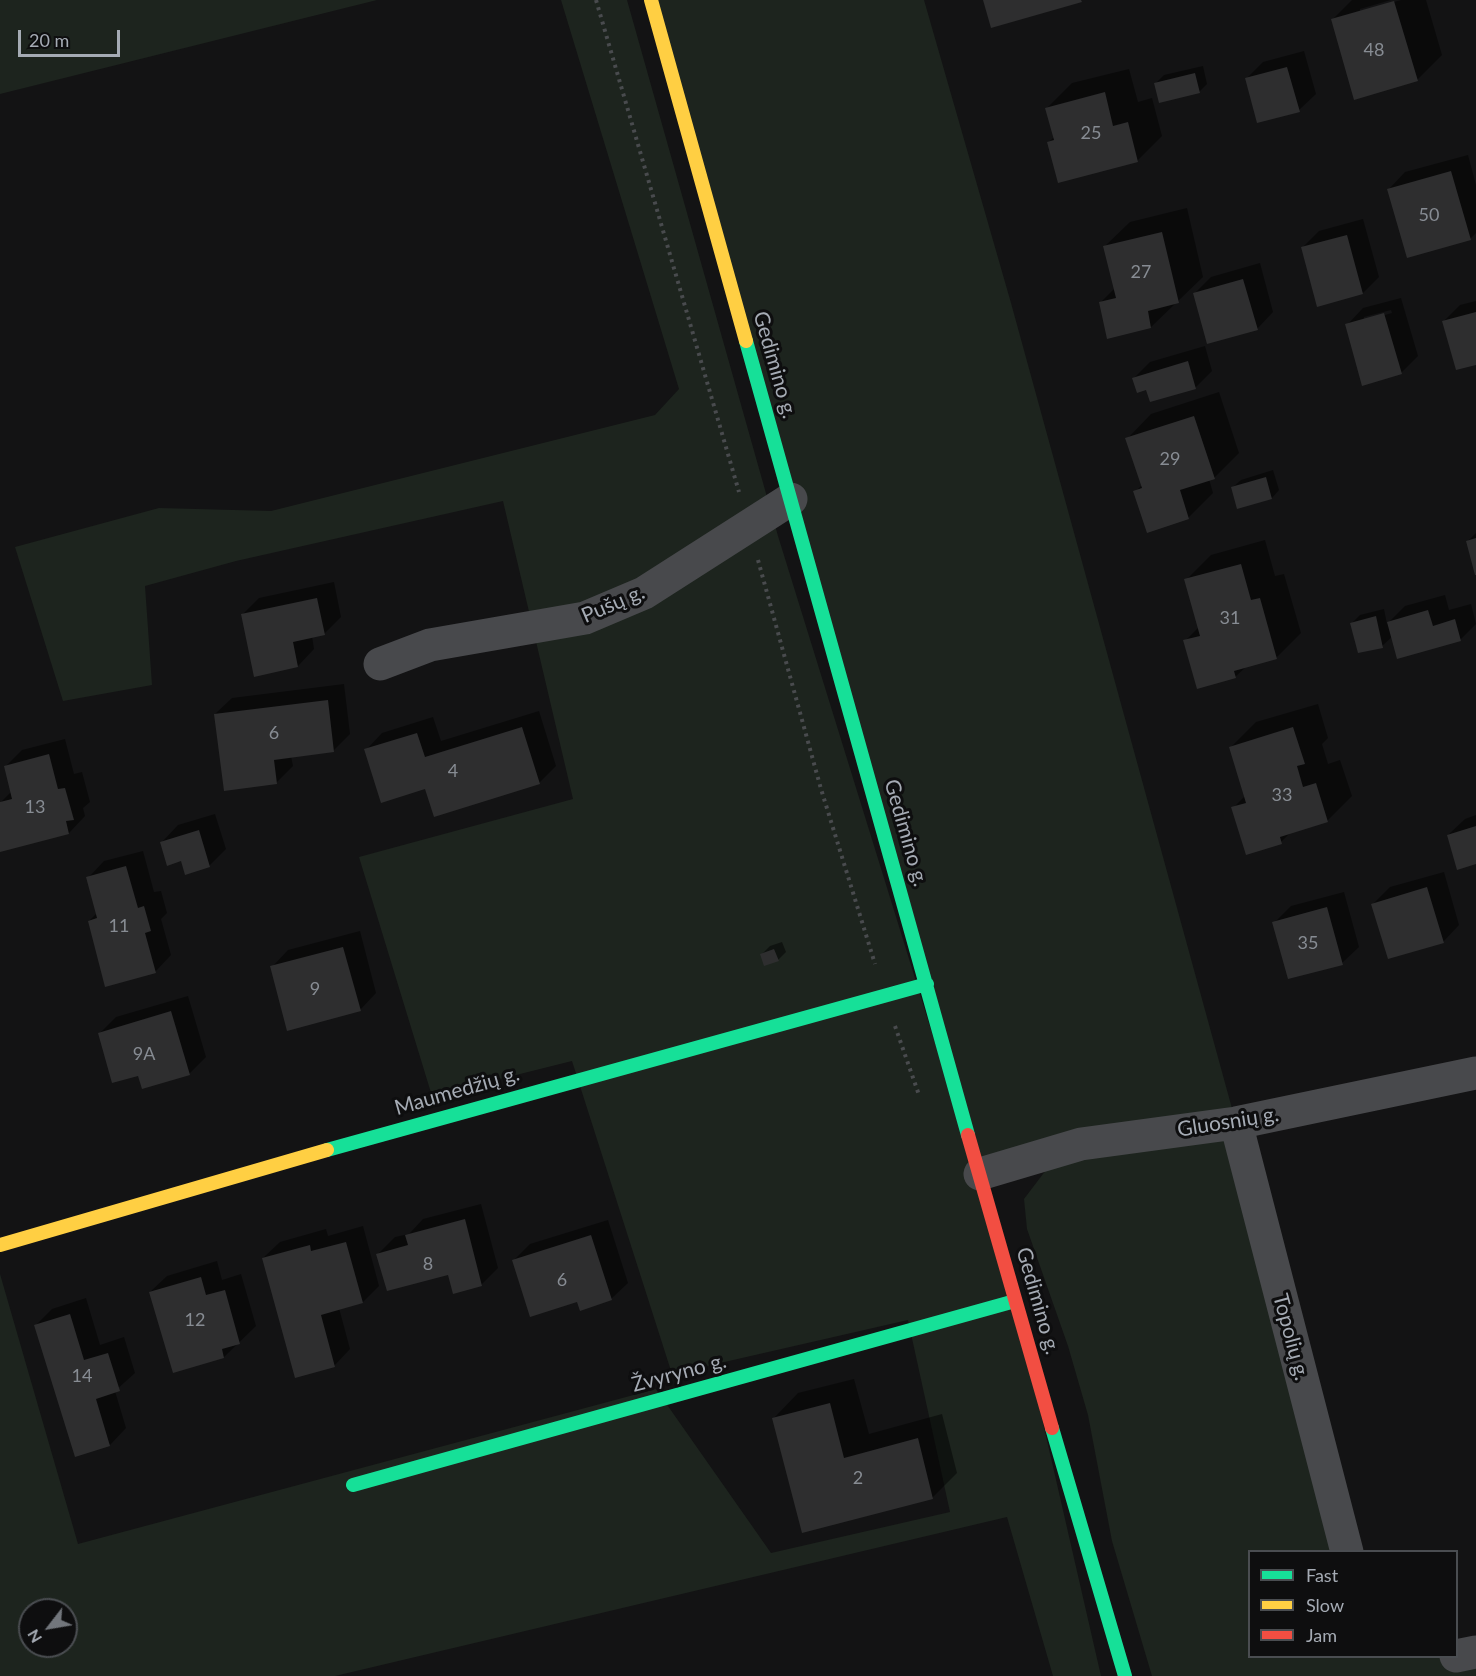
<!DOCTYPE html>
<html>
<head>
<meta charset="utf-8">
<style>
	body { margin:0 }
	#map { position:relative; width:1476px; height:1676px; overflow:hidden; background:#131314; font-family:Lato,sans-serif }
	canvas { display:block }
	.legend { position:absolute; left:1248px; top:1550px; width:210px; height:108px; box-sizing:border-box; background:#0e0e0f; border:2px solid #4a4d51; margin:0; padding:8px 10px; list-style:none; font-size:18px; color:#a5abb4 }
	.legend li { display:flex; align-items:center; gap:12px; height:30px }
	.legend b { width:30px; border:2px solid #4a4d51 }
	.north { position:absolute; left:18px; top:1598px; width:60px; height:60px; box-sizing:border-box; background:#0e0e0f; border:2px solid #4a4d51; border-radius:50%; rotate:239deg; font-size:16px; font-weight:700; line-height:24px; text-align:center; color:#a5abb4 }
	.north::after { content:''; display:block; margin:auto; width:21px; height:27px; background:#72767c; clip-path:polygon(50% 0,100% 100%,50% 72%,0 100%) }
	.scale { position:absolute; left:18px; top:30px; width:102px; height:27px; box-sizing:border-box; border:3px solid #a5abb4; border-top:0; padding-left:8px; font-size:18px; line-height:21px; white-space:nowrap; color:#a5abb4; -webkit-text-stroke:4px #0e0e0f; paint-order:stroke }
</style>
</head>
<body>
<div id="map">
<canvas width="1476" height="1676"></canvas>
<ul class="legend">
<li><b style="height:8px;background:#16e098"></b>Fast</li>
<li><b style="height:8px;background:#ffcf43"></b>Slow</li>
<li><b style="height:8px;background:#f24e42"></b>Jam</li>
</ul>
<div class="north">N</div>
<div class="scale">20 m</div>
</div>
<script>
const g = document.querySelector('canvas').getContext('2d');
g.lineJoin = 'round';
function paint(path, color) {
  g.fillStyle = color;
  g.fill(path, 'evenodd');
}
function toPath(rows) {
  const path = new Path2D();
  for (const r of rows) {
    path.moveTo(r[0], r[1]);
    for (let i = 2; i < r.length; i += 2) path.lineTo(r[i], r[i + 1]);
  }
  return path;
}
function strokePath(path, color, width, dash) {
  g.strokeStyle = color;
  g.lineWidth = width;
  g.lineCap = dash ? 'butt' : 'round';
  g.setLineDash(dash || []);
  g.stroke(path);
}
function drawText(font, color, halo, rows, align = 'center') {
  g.font = font + ' Lato,sans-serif';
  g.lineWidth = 6;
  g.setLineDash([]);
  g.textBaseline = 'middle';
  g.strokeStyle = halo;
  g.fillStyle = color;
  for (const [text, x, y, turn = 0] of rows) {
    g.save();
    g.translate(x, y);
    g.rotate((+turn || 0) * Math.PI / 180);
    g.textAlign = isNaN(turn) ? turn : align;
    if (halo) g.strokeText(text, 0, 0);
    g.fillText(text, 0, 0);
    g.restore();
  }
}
paint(toPath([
	[0,0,377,0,0,94],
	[561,0,627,0,778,536,1015,1301,1101,1676,1053,1676,1007,1517,335,1676,0,1676,0,1274,78,1544,656,1389,771,1553,950,1512,908,1320,672,1374,572,1061,432,1096,359,857,573,799,503,501,236,561,145,586,152,685,63,701,15,547,159,508,271,511,655,415,679,389],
	[30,1610,66,1610,66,1646,30,1646],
	[651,0,924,0,1011,303,1236,1123,1347,1551,1250,1552,1250,1656,1453,1657,1476,1652,1476,1676,1152,1676,1112,1541,1088,1415,1068,1346,1027,1229,1024,1199,1046,1170,980,1174]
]), '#1d241e');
paint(toPath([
	[1352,0,1391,0,1360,9,1360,12,1401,0,1426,0,1442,55,1417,80,1333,19],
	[1304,51,1316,94,1299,110,1247,78,1263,62],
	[1203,66,1207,84,1199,92,1156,83,1164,75],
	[1129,69,1138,102,1152,98,1162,136,1137,161,1049,142,1054,137,1047,108,1072,83],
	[1468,155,1476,185,1476,233,1470,239,1389,189,1405,172],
	[1187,208,1203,277,1151,327,1100,303,1115,288,1105,246,1130,222],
	[1363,219,1379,277,1363,293,1302,248,1319,231],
	[1260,263,1273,312,1257,329,1195,293,1211,277],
	[1401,298,1418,356,1401,373,1347,325,1363,308],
	[1391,310,1392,313,1364,321,1364,317],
	[1476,301,1476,363,1444,321,1460,305],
	[1205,346,1212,371,1196,387,1151,400,1147,388,1134,378,1150,362],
	[1219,392,1239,453,1214,478,1209,479,1213,493,1188,518,1135,492,1142,485,1127,439,1151,414],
	[1273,470,1279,490,1272,498,1233,487,1241,480],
	[1476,533,1476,572,1468,541],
	[1265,540,1275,576,1284,574,1301,633,1276,658,1247,666,1235,677,1185,641,1199,627,1186,580,1211,555],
	[334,582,341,617,324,634,312,636,314,649,298,666,242,615,259,598],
	[1445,595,1449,610,1471,604,1476,624,1460,640,1393,636,1382,646,1352,623,1360,615,1384,609,1387,624,1405,606],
	[344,684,350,734,333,751,291,756,293,766,276,783,215,714,232,698],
	[1318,704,1328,738,1322,744,1328,764,1340,760,1352,796,1327,821,1291,832,1281,842,1233,808,1246,795,1231,747,1256,722],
	[539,711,556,766,539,783,426,787,366,750,382,733,433,717,441,741],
	[65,739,74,774,82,772,90,802,83,808,85,816,69,833,0,851,0,803,12,791,6,766,22,750],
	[215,814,226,849,209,866,162,842,178,825],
	[1476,815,1476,862,1448,835,1465,819],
	[143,851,154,892,161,891,167,913,161,919,171,955,155,972,89,921,97,913,88,878,104,861],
	[1444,872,1459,925,1443,942,1373,904,1390,887],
	[1344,892,1359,947,1342,963,1274,923,1291,906],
	[360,931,376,993,360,1010,272,967,288,950],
	[782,942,786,952,778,960,762,954,770,946],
	[188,996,206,1057,189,1074,139,1074,100,1033,116,1017],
	[481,1204,498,1268,481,1285,378,1254,395,1237,409,1234,423,1219],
	[608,1220,628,1283,611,1299,578,1300,514,1260,530,1244],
	[363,1226,379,1286,363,1302,339,1308,350,1349,334,1366,263,1258,280,1242,326,1229,328,1236],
	[217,1261,222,1280,241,1274,256,1326,224,1357,150,1292,167,1276],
	[86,1298,100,1345,124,1337,135,1373,115,1391,126,1428,110,1445,35,1326,52,1309],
	[854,1379,869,1434,942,1414,957,1473,933,1497,803,1531,774,1418,798,1393]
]), '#0007');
paint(toPath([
	[983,0,1081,0,1082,2,991,28],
	[1394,1,1418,81,1354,100,1331,19],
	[1287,67,1300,112,1257,123,1245,78],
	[1195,73,1200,93,1159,103,1154,83],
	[1105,92,1113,126,1128,122,1138,162,1058,183,1047,142,1054,140,1045,108],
	[1451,171,1471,240,1407,258,1387,189],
	[1162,232,1179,303,1148,311,1151,328,1107,339,1099,302,1116,298,1103,246],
	[1347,235,1363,294,1317,307,1301,247],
	[1243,279,1258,330,1207,344,1193,293],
	[1476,312,1476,365,1456,370,1442,321],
	[1384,313,1402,374,1362,386,1345,324],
	[1188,361,1196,389,1150,402,1146,390,1137,393,1132,378],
	[1194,416,1215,479,1180,490,1189,519,1147,533,1133,491,1142,488,1125,438],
	[1266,477,1272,499,1237,509,1231,487],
	[1476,538,1476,575,1475,575,1466,541],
	[1241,564,1251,600,1260,598,1277,659,1234,671,1236,678,1197,689,1183,640,1200,636,1184,579],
	[317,598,325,635,293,642,298,667,254,677,241,614],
	[1428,610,1433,626,1455,619,1461,641,1397,659,1387,622],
	[1376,616,1383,648,1358,653,1350,623],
	[328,700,334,752,274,760,277,784,224,791,214,714],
	[522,727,540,784,434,817,425,789,381,803,364,749,417,733,425,757],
	[1293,727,1305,764,1297,766,1303,787,1316,783,1328,822,1280,837,1282,844,1246,855,1231,807,1246,803,1229,747],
	[49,754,58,789,65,788,74,820,66,821,69,834,0,852,0,802,12,799,4,766],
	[1476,826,1476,864,1457,870,1447,835],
	[199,830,210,867,185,875,181,861,167,866,160,842],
	[126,866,138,908,144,906,151,931,145,933,156,973,105,987,88,921,97,918,86,877],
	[1427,887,1444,943,1388,959,1371,904],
	[1327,907,1343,965,1288,979,1272,922],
	[343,947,361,1011,287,1031,270,966],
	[774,949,779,961,764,966,760,954],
	[171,1011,190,1075,142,1089,138,1076,112,1083,98,1033],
	[465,1219,482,1286,453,1294,448,1275,387,1291,376,1254,408,1245,405,1235],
	[591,1235,612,1300,580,1311,577,1302,530,1317,512,1260],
	[346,1242,363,1303,321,1315,335,1367,295,1378,262,1258,310,1245,311,1251],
	[201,1277,206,1295,225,1290,240,1344,222,1349,224,1358,173,1373,149,1292],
	[70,1314,84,1360,108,1353,120,1391,96,1399,110,1446,75,1457,34,1325],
	[830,1403,844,1458,918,1438,933,1499,802,1533,772,1418]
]), '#2e2e2f');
strokePath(toPath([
	[596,0,739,492],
	[758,560,821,789,875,964],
	[895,1026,919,1095]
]), '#494b4e', 4, [3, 4.5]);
strokePath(toPath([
	[380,664,430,645,585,618,644,593,791,499],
	[1236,1123,1347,1552],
	[980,1174,1081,1144,1236,1123,1476,1073],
	[1456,1656,1476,1652]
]), '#48494c', 33);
strokePath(toPath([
	[746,341,968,1135],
	[327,1150,927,984],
	[1052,1428,1125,1676],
	[353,1485,1015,1301]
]), '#16e098', 14);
strokePath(toPath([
	[651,0,746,341],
	[0,1245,327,1150]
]), '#ffcf43', 14);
strokePath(toPath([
	[968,1135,1052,1428]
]), '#f24e42', 14);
drawText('18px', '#878c93', null, [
	["48",1374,50],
	["25",1091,133],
	["50",1429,215],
	["27",1141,272],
	["29",1170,459],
	["31",1230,618],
	["6",274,733],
	["4",453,771],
	["33",1282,795],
	["13",35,807],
	["11",119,926],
	["35",1308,943],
	["9",315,989],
	["9A",144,1054],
	["8",428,1264],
	["6",562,1280],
	["12",195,1320],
	["14",82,1376],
	["2",858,1478]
]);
drawText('21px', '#a5abb4', '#0e0e0f', [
	["Gedimino g.",775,365,74],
	["Pušų g.",613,604,-23],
	["Gedimino g.",906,833,74],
	["Maumedžių g.",457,1091,-16],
	["Gluosnių g.",1228,1122,-9],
	["Gedimino g.",1038,1301,74],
	["Topolių g.",1291,1337,75],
	["Žvyryno g.",679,1373,-15]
]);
</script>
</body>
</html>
